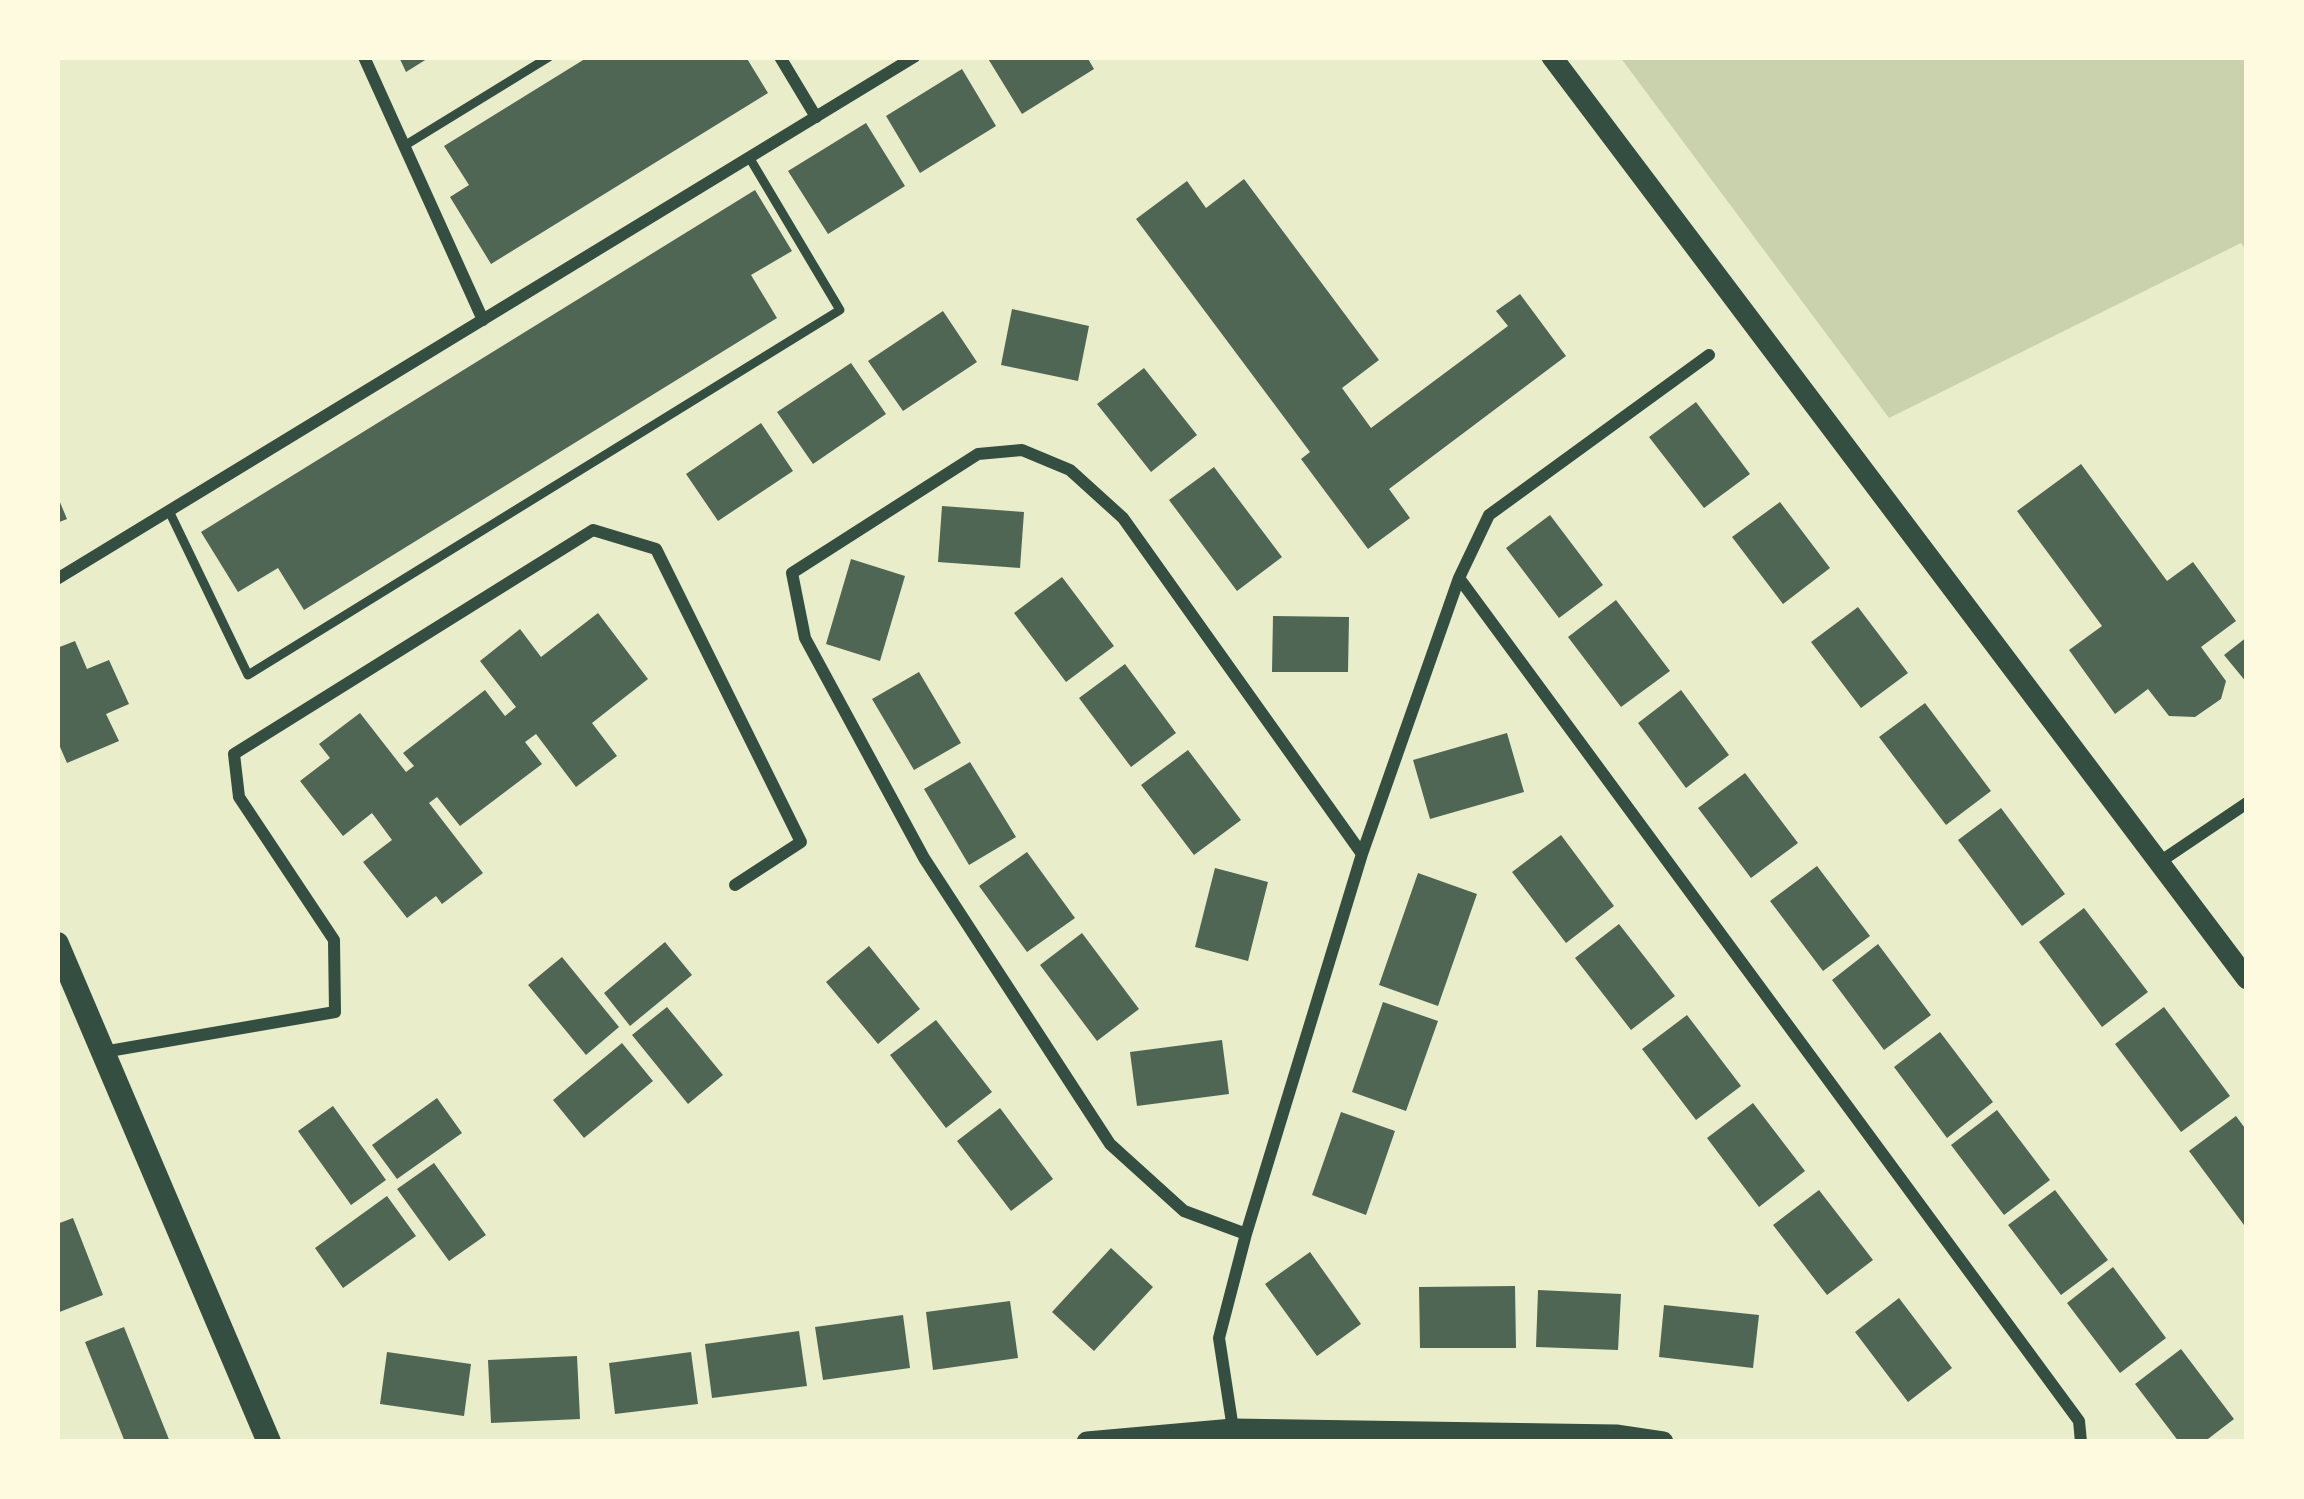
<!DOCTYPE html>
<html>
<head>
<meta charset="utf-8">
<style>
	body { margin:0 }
	#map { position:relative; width:2304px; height:1499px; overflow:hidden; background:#e9edc9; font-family:"Source Sans 3",sans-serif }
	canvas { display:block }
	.frame { position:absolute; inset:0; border:60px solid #fefae0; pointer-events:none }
</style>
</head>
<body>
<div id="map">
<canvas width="2304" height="1499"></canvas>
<div class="frame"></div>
</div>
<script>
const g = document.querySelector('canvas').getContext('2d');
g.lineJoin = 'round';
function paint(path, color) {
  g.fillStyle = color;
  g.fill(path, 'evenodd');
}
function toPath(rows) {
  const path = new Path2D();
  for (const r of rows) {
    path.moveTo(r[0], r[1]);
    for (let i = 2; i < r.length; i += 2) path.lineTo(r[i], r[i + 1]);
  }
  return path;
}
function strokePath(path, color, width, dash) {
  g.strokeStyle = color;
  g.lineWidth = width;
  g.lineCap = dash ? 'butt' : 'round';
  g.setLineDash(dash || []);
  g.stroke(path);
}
paint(toPath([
	[1620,57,2247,57,2247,251,2241,243,1889,418]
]), '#cad2ad');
paint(toPath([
	[399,57,430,57,406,72],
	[588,57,746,57,768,93,491,264,450,197,469,185,444,146],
	[987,57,1087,57,1094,69,1022,114],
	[962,69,996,126,920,173,886,116],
	[866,123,905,186,828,234,788,171],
	[1244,179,1379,360,1342,388,1371,428,1508,326,1496,311,1520,294,1566,356,1389,489,1410,518,1368,549,1301,459,1310,452,1136,219,1187,181,1206,208],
	[755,190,792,251,751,275,777,318,304,610,278,568,238,592,201,532],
	[1012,309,1089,326,1078,381,1001,365],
	[943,311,977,362,903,411,868,361],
	[851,363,886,414,813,464,777,412],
	[1144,368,1197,435,1151,472,1097,404],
	[1696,402,1750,474,1704,508,1649,437],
	[761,423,793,471,718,521,686,474],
	[2081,464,2167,581,2193,562,2236,621,2201,647,2226,681,2221,699,2195,717,2169,716,2148,689,2115,714,2069,650,2102,626,2017,511],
	[1214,467,1282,557,1237,591,1169,500],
	[57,495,67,519,57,523],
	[1780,502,1830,568,1783,604,1732,537],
	[942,506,1024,512,1020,568,938,562],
	[1550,515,1603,585,1559,618,1506,548],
	[851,559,905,576,880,661,826,644],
	[1062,577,1114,646,1066,682,1014,613],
	[1616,600,1670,671,1621,707,1568,637],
	[1858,607,1908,673,1861,708,1811,642],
	[598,613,648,679,592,723,617,756,576,787,536,734,525,742,542,764,460,826,437,797,429,803,483,873,442,904,436,896,407,918,363,862,392,840,372,813,343,836,300,781,330,758,319,744,360,713,406,772,414,766,403,753,485,690,505,716,516,707,480,661,520,629,541,657],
	[1273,616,1349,617,1348,672,1272,672],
	[2247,637,2247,683,2224,655],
	[75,641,87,669,109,660,129,704,106,714,119,741,67,763,57,740,57,648],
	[1125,664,1176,733,1131,767,1079,698],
	[919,672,961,743,914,770,872,699],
	[1681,690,1729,755,1686,788,1638,723],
	[1925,703,1991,791,1946,825,1879,737],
	[1507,733,1524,792,1430,819,1413,760],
	[1188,750,1241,820,1194,855,1141,785],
	[970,762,1016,837,969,865,924,789],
	[1745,773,1798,843,1751,878,1698,808],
	[2001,808,2065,894,2022,926,1958,840],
	[1561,835,1614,906,1566,943,1512,872],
	[1027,852,1075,918,1027,952,979,886],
	[1817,866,1870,936,1823,971,1770,901],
	[1215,868,1268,882,1248,961,1195,947],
	[1418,873,1477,894,1438,1006,1379,985],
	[2084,908,2148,992,2102,1027,2039,942],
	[1619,924,1675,996,1631,1030,1575,958],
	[1082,933,1139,1009,1097,1041,1040,965],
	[665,942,692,975,630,1026,604,993],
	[1878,944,1931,1015,1884,1050,1832,980],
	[869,946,920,1009,878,1044,826,982],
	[562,957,619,1027,586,1055,528,985],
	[1383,1002,1438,1021,1406,1111,1352,1092],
	[667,1007,723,1075,688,1104,632,1035],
	[2164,1007,2230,1096,2181,1132,2115,1044],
	[1687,1015,1741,1086,1696,1120,1642,1049],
	[936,1020,992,1092,946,1128,890,1055],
	[1940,1032,1993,1102,1947,1138,1894,1067],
	[1222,1040,1229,1094,1137,1106,1130,1052],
	[622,1043,653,1081,584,1138,553,1100],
	[437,1098,462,1133,397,1179,372,1145],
	[1753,1103,1805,1171,1759,1207,1707,1138],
	[333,1106,386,1180,351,1205,298,1131],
	[1000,1108,1053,1179,1011,1211,957,1141],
	[1997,1110,2050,1180,2004,1215,1951,1145],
	[1341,1112,1395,1131,1366,1215,1312,1195],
	[2236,1116,2247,1131,2247,1229,2189,1151],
	[434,1163,486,1235,449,1261,397,1189],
	[1819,1190,1873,1260,1827,1295,1773,1225],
	[2055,1190,2108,1260,2061,1295,2008,1225],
	[387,1196,416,1236,343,1288,315,1248],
	[73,1218,103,1295,57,1313,57,1224],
	[1111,1248,1153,1287,1094,1351,1052,1312],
	[1310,1252,1361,1324,1317,1356,1265,1284],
	[2113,1267,2166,1338,2120,1373,2067,1303],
	[1515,1286,1516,1348,1420,1348,1419,1287],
	[1538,1290,1621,1294,1618,1350,1536,1347],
	[1899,1298,1952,1368,1908,1402,1855,1332],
	[1010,1301,1018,1358,933,1370,926,1312],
	[1664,1305,1759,1315,1753,1368,1659,1357],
	[903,1315,910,1368,823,1380,815,1327],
	[124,1327,170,1442,125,1442,85,1342],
	[799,1331,807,1386,712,1398,705,1344],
	[2181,1349,2234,1419,2204,1442,2179,1442,2135,1384],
	[387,1352,471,1364,464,1416,380,1404],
	[691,1352,698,1404,615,1414,609,1363],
	[577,1356,580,1419,491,1423,488,1360]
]), '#4f6655');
strokePath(toPath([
	[404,146,549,57],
	[169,511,248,675,840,310,749,157]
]), '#344e41', 9);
strokePath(toPath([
	[364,57,483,320],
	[780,57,816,117],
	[1459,578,2079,1421,2081,1442],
	[57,579,914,57],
	[2161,861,2247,803],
	[103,1052,335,1012,334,940,239,797,234,754,593,530,656,549,801,842,735,885],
	[1246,1234,1184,1211,1110,1144,924,858,805,638,792,573,978,454,1022,450,1070,470,1123,518,1362,854],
	[1233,1429,1219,1338,1246,1234,1362,854,1459,578,1489,515,1709,355]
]), '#344e41', 12);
strokePath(toPath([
	[1552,57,2247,979],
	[1087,1442,1233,1429,1616,1435,1663,1442]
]), '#344e41', 21);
strokePath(toPath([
	[57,944,269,1442]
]), '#344e41', 24);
</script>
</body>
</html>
